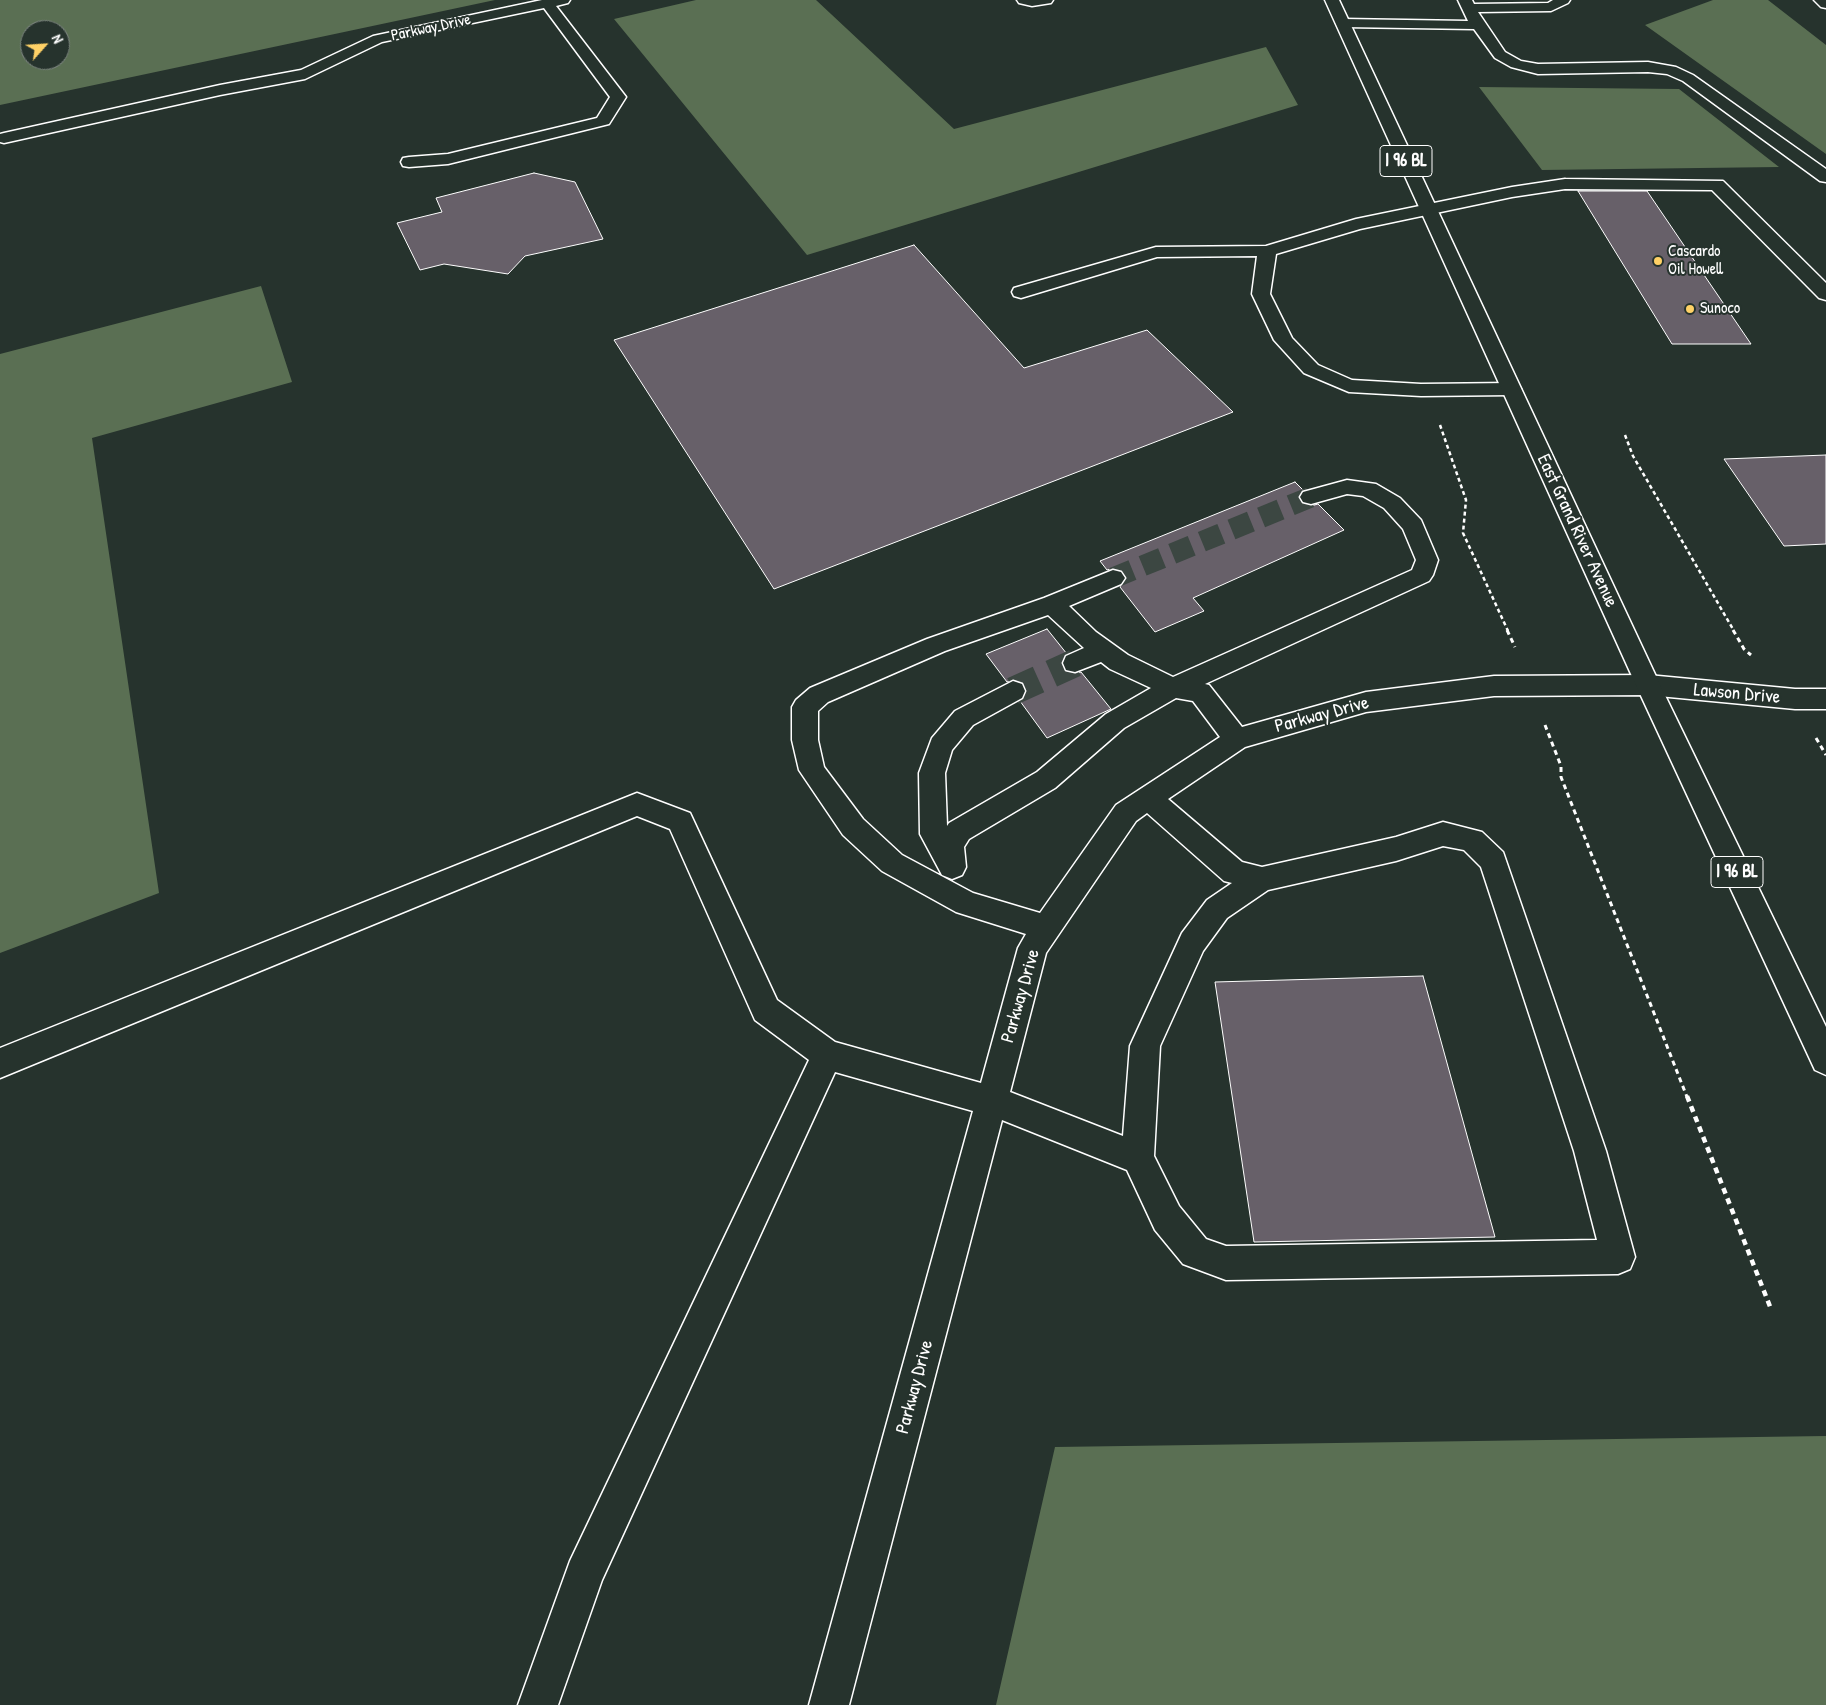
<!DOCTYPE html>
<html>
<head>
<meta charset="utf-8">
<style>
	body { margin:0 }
	#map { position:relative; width:1826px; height:1705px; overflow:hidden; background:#26332d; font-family:"Patrick Hand",sans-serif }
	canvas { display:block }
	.north { position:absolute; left:20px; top:20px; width:50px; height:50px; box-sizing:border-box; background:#26332d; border:1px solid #7d8581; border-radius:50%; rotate:64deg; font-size:14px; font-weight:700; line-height:20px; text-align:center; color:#fff }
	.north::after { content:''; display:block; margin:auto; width:18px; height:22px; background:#ffd166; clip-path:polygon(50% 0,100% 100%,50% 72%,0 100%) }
</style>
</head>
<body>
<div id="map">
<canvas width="1826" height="1705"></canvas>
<div class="north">N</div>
</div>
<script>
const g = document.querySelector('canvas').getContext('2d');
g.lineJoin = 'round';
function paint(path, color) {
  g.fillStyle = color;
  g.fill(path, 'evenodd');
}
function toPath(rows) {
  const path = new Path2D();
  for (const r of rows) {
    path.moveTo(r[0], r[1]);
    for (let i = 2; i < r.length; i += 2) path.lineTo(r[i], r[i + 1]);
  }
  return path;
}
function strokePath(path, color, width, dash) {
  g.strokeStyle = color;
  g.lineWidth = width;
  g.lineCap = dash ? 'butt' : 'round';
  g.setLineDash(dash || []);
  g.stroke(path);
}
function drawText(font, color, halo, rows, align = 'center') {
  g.font = font + ' "Patrick Hand",sans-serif';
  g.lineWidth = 4;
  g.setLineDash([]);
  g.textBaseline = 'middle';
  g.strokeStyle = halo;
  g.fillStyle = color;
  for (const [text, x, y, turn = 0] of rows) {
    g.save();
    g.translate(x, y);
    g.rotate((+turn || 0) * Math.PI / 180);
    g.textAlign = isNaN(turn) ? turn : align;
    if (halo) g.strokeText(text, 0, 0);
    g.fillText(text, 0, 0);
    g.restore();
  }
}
paint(toPath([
	[0,0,495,0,0,105],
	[30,30,60,30,60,60,30,60],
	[696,0,816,0,954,129,1266,47,1298,105,807,255,614,19],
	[1713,0,1768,0,1826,45,1826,154,1645,25],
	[1479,87,1679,89,1779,167,1542,170],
	[261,286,292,382,92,438,159,893,0,953,0,354],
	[1826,1436,1826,1705,996,1705,1055,1447]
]), '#5a6f53');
const building = toPath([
	[534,173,575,182,603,239,525,256,508,274,444,264,420,270,397,223,442,212,436,198,534,173],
	[1578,191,1647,191,1751,344,1672,344,1578,191],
	[914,245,1024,368,1147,330,1233,412,774,589,614,340,914,245],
	[1826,455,1826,544,1784,546,1724,459,1826,455],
	[1295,482,1303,490,1298,496,1301,503,1311,506,1318,504,1344,530,1193,598,1204,611,1155,632,1120,587,1127,579,1123,571,1113,568,1107,570,1100,561,1295,482],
	[1047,629,1067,654,1061,662,1064,671,1075,674,1081,672,1111,709,1047,738,1020,701,1027,692,1024,683,1014,679,1007,682,986,654,1047,629],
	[1423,976,1495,1237,1254,1242,1215,982,1423,976]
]);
paint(building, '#676069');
strokePath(building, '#fff', 1);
strokePath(toPath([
	[1113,578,1311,497]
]), '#3c4742', 21, [21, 11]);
strokePath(toPath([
	[1013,691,1075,663]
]), '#3c4742', 28, [28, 14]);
const minor = toPath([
	[542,0,570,0,568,3,556,6,626,97,609,124,448,164,409,167,403,166,401,162,403,158,409,157,448,154,597,118,610,97,544,8,382,42,305,79,220,95,4,143,0,142,0,134,4,133,220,85,301,70,373,36,542,0],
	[1017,0,1053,0,1051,3,1032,6,1019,3,1017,0],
	[1458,0,1472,0,1474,4,1548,3,1553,0,1570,0,1568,3,1551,11,1478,12,1505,52,1521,61,1538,64,1648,62,1676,67,1693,75,1826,169,1826,182,1820,181,1683,81,1667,74,1648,72,1538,74,1511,67,1495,58,1474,29,1343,27,1338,26,1336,23,1338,20,1343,19,1468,21,1458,0],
	[1814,0,1826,0,1826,8,1821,7,1814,0],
	[1565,179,1723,181,1826,283,1826,300,1819,298,1712,190,1565,189,1512,197,1360,229,1276,254,1270,294,1292,338,1318,365,1352,380,1421,384,1511,383,1518,385,1521,389,1518,393,1511,395,1421,396,1349,392,1304,373,1274,340,1252,294,1257,256,1157,257,1021,298,1014,296,1012,292,1014,288,1156,247,1266,246,1356,219,1512,187,1565,179],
	[1347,480,1376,484,1400,498,1421,520,1438,560,1433,575,1429,581,1205,684,1209,685,1242,727,1366,692,1494,676,1648,675,1795,689,1826,689,1826,709,1795,709,1648,695,1494,696,1366,712,1245,747,1168,799,1242,862,1262,867,1396,837,1443,822,1482,832,1503,852,1606,1151,1635,1257,1630,1269,1618,1274,1226,1280,1183,1264,1155,1230,1127,1170,1002,1120,849,1705,809,1705,973,1111,835,1072,602,1580,558,1705,518,1705,570,1561,809,1060,755,1020,670,829,637,816,0,1078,0,1048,637,793,690,813,777,1000,835,1042,981,1083,1018,948,1026,934,956,912,882,871,843,835,799,770,792,740,792,707,796,700,810,688,927,639,1044,598,1113,570,1121,572,1125,578,1121,584,1069,606,1096,632,1128,655,1173,677,1412,570,1416,560,1403,529,1384,508,1363,496,1347,494,1311,504,1303,502,1300,497,1303,492,1347,480],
	[1048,615,1084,648,1066,656,1063,663,1066,670,1075,672,1101,662,1110,669,1151,688,1106,714,1037,772,949,823,947,826,945,773,952,750,973,725,1022,698,1025,691,1022,684,1013,681,955,711,932,738,919,773,920,834,942,875,952,879,962,875,966,867,964,847,969,839,1055,788,1124,728,1176,698,1193,701,1220,737,1116,805,1040,913,973,893,902,855,863,819,824,767,818,740,818,711,828,702,945,651,1048,615],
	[1147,813,1224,881,1232,883,1207,900,1182,933,1130,1046,1123,1136,1010,1092,1046,953,1136,821,1147,813],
	[1443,846,1464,850,1481,867,1574,1151,1597,1240,1226,1246,1206,1239,1179,1206,1154,1156,1160,1046,1203,951,1227,918,1268,890,1396,861,1443,846]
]);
const major = toPath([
	[1325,0,1339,0,1660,685,1826,1027,1826,1075,1815,1070,1636,685,1325,0]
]);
strokePath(minor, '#fff', 3);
strokePath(major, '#fff', 3);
strokePath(toPath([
	[1440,425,1466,500,1463,533,1508,631],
	[1625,435,1633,456,1734,631]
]), '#fff', 2.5, [4, 3]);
strokePath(toPath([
	[1507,630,1515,647],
	[1733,630,1744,649,1751,655],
	[1545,725,1561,766,1561,777,1687,1097],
	[1816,738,1826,755]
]), '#fff', 3, [5, 4]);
strokePath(toPath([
	[1687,1096,1771,1309]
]), '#fff', 4.5, [6, 5]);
paint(minor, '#26332d');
paint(major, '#26332d');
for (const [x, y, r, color] of [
	[1658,261,5,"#ffd166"],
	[1690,309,5,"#ffd166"]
]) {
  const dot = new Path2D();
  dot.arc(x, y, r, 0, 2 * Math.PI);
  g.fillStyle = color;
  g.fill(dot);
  strokePath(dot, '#26332d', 2);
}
drawText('16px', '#fff', '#26332d', [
	["Parkway Drive",431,28,-12]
]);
drawText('16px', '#fff', '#26332d', [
	["Cascardo",1668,252],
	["Oil Howell",1668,270],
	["Sunoco",1700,309]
], 'left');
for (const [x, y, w] of [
	[1406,161,52],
	[1737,872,52]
]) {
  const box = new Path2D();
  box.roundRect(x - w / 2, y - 15.5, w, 31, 4);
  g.fillStyle = '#26332d';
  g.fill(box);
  strokePath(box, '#fff', 1);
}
drawText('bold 18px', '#fff', null, [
	["I 96 BL",1406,161],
	["I 96 BL",1737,872]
]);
drawText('19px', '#fff', '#26332d', [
	["East Grand River Avenue",1577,531,65],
	["Lawson Drive",1737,694,5],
	["Parkway Drive",1322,715,-15],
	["Parkway Drive",1021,996,-74],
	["Parkway Drive",915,1387,-75]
]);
</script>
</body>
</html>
